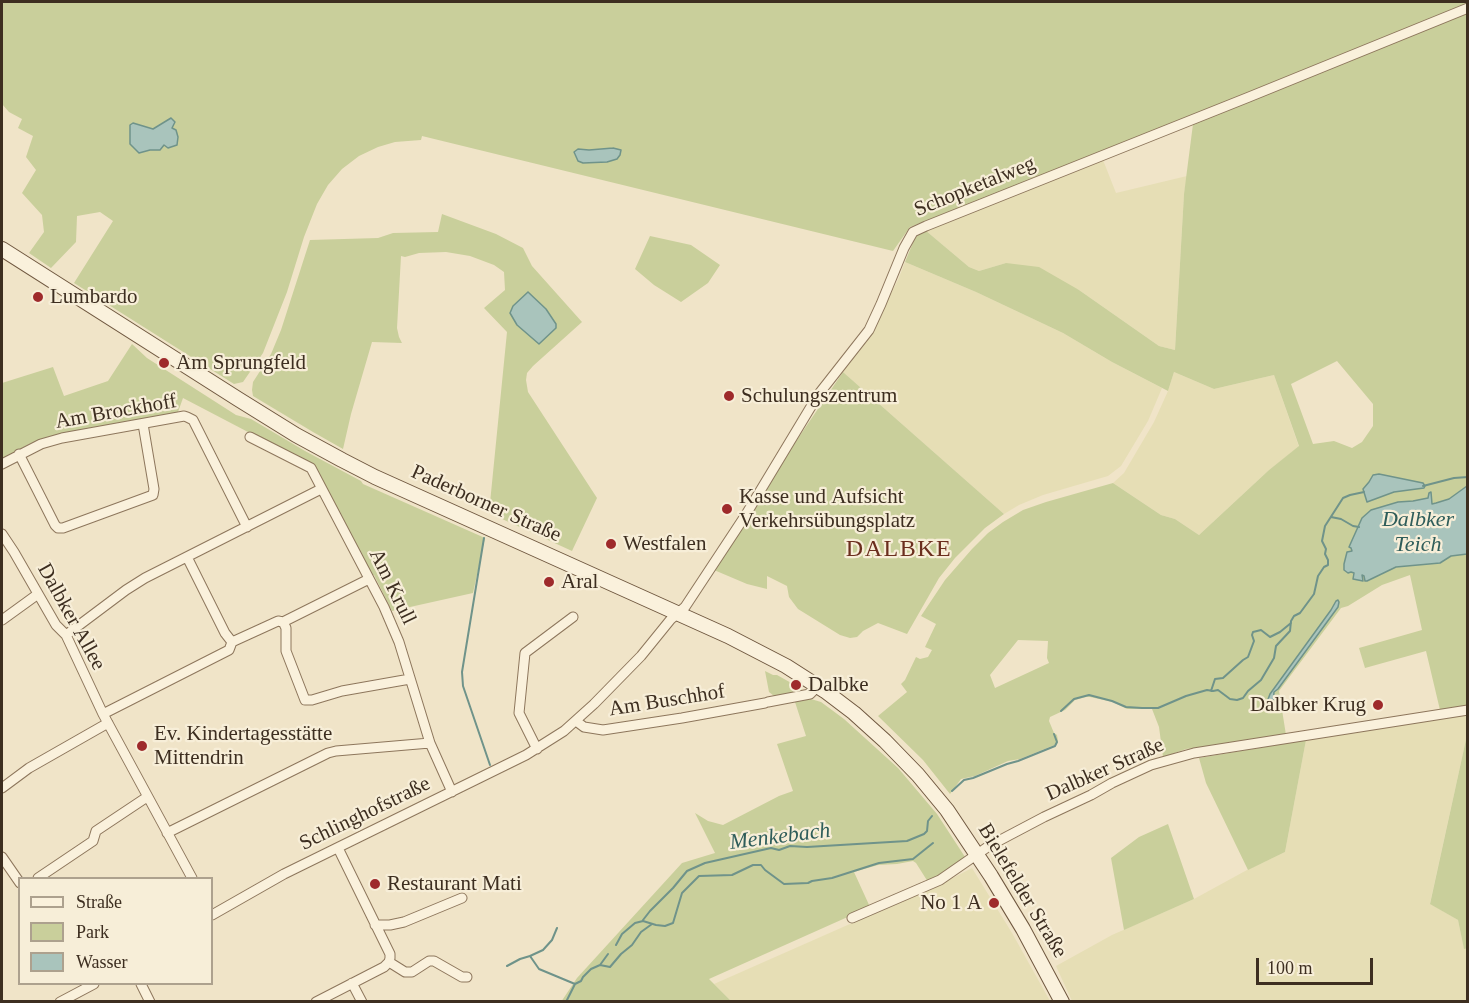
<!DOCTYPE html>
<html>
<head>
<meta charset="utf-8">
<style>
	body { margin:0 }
	#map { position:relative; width:1469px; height:1003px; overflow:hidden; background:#f0e4c8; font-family:Georgia,serif }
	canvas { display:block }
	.frame { position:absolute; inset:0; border:3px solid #3d2e20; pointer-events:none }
	.legend { position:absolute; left:18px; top:877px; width:195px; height:108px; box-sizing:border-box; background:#f7eed8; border:2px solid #ada18e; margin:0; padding:8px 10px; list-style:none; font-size:18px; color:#3d2e20 }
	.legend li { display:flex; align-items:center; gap:12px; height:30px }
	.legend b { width:30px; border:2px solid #ada18e }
	.scale { position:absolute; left:1256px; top:958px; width:117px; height:27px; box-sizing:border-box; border:3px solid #3d2e20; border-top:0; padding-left:8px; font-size:18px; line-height:21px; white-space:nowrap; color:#3d2e20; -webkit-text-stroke:4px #f7eed8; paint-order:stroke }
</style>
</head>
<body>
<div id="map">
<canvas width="1469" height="1003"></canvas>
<div class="frame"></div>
<ul class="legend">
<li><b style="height:8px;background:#faf1dc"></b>Straße</li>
<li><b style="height:16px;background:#c9cf9b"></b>Park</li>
<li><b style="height:16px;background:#a9c4bc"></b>Wasser</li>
</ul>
<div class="scale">100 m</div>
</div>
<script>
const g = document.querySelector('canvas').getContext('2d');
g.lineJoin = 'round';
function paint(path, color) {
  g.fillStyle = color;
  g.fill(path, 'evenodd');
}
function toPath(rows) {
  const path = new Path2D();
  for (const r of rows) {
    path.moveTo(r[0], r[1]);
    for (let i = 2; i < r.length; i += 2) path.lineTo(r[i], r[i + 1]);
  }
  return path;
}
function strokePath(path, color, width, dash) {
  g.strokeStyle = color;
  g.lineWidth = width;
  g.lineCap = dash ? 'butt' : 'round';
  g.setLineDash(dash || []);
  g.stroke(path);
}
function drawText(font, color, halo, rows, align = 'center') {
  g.font = font + ' Georgia,serif';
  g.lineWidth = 4.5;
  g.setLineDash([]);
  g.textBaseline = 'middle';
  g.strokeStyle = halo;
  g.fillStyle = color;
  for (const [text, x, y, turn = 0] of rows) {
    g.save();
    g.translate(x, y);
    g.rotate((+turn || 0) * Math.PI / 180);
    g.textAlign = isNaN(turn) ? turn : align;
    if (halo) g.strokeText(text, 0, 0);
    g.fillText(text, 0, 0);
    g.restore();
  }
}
paint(toPath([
	[1103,160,1116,193,1187,176,1184,194,1175,350,1159,346,1079,290,1006,263,979,271,969,267,925,230],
	[905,262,976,292,1063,333,1112,362,1162,388,1148,421,1121,466,1108,476,1043,495,1019,505,1004,514,843,372,866,340,898,280],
	[1174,372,1214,389,1274,375,1299,447,1269,470,1199,535,1175,519,1161,515,1113,483,1124,473,1154,422,1168,391],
	[1467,715,1467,735,1430,903,1458,920,1464,948,1467,948,1467,1001,1072,1001,1056,966,1112,935,1194,899,1247,870,1285,852,1306,740],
	[972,868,1012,933,1050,1001,731,1001,714,984,945,882]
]), '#e6deb5');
paint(toPath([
	[2,2,1467,2,1468,3,1101,152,910,227,893,251,422,136,421,140,395,142,378,147,359,156,342,169,328,185,317,204,304,237,287,292,263,353,243,382,234,384,74,283,113,221,100,212,77,216,76,242,51,268,29,253,44,232,42,215,22,193,36,170,26,157,33,136,18,128,22,119,9,112,2,104],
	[171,118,172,128,160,150,150,150,131,130,130,125,133,123,153,129],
	[613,148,607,162,583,163,578,161,574,153,578,149,589,150],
	[1467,12,1467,486,1449,499,1436,503,1432,504,1431,493,1429,493,1428,498,1413,501,1398,502,1371,510,1362,518,1349,547,1351,548,1352,551,1347,552,1344,564,1344,570,1364,576,1381,575,1384,572,1396,567,1440,563,1451,556,1467,554,1467,705,1440,710,1426,651,1365,668,1359,648,1422,630,1410,575,1382,585,1348,606,1341,608,1279,691,1286,735,1186,749,1163,757,1159,727,1152,709,1127,709,1113,702,1090,697,1086,697,1075,700,1065,710,1050,717,1049,721,1054,733,1057,735,1058,741,1057,744,1020,759,1008,761,975,776,961,779,950,794,923,760,878,716,907,692,901,684,905,680,916,657,920,659,928,657,932,650,925,647,936,624,921,616,945,580,972,549,988,533,1003,522,1023,510,1046,502,1113,483,1161,515,1175,519,1199,535,1269,470,1299,446,1274,375,1214,389,1174,372,1168,391,1112,362,1063,333,976,292,905,262,917,233,925,230,969,267,979,271,1006,263,1039,267,1079,290,1159,346,1175,350,1184,194,1193,124],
	[1337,361,1373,404,1373,426,1362,442,1352,448,1334,441,1313,444,1291,384],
	[1018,640,1048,641,1047,658,1049,663,995,688,990,675],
	[442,214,496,234,523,248,532,266,582,322,533,366,527,373,526,380,528,392,597,498,572,551,489,513,507,332,484,308,505,290,504,272,494,265,470,256,446,252,419,253,405,257,401,256,397,328,399,337,402,343,372,342,351,414,343,449,313,432,253,396,252,390,253,382,271,354,281,330,310,240,378,238,393,233,438,232],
	[650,236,691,245,720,265,708,283,681,302,654,285,635,269],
	[132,344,147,358,236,415,251,419,305,451,361,481,363,484,485,538,473,593,392,611,374,575,370,575,313,466,183,398,178,412,55,436,31,443,2,459,2,383,53,367,64,396,108,381],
	[843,372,1004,514,985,528,955,558,939,578,907,634,878,623,863,631,857,637,850,638,840,635,798,609,789,597,787,586,767,576,767,589,747,584,714,570,758,503,786,456],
	[765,671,773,675,777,675,802,689,799,692,777,697,774,696,769,692],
	[811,699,821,702,844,719,898,768,937,814,965,857,941,875,928,882,916,863,913,861,897,864,878,865,854,872,870,907,709,979,731,1001,561,1002,577,978,682,863,715,853,695,813,708,821,723,825,779,796,793,791,777,744,806,736,795,702],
	[1467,735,1468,948,1464,949,1458,920,1430,904],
	[1306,740,1285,852,1248,870,1206,783,1199,758],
	[1168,824,1194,899,1124,930,1111,858,1139,837]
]), '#c9cf9b');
const water = toPath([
	[171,118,175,122,172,128,176,130,178,137,177,145,168,148,164,145,160,150,150,150,139,153,130,144,130,125,133,123,153,129,171,118],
	[613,148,621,150,620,155,617,159,607,162,583,163,578,161,574,152,578,149,589,150,613,148],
	[528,292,546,309,556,324,556,328,539,344,517,325,510,313,513,306,528,292],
	[1379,474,1423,483,1425,486,1424,488,1394,492,1367,502,1363,489,1369,482,1373,475,1379,474],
	[1467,486,1467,554,1451,556,1440,563,1396,567,1367,581,1365,581,1364,576,1362,575,1363,581,1353,579,1354,573,1351,572,1348,573,1344,570,1344,564,1347,552,1352,551,1351,548,1349,547,1362,518,1371,510,1398,502,1413,501,1428,498,1429,493,1431,492,1432,504,1436,503,1449,499,1467,486],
	[1338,600,1339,602,1338,607,1278,689,1274,692,1273,707,1270,709,1267,709,1267,702,1270,694,1331,610,1336,601,1338,600]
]);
paint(water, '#a9c4bc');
strokePath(water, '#6f938a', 1.5);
strokePath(toPath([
	[1423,486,1454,478,1468,477],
	[1331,517,1341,519,1353,526,1359,527],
	[484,538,462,672,463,686,490,765],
	[1211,691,1215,679,1223,678,1243,660,1248,657,1254,641,1252,635,1253,632,1261,630,1270,637,1280,632,1291,623],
	[1061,711,1074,699,1089,695,1112,701,1126,707,1142,708,1158,708,1186,696,1207,690,1213,691,1218,690,1230,699,1237,700,1243,698,1248,691,1261,680,1274,658,1276,646,1290,631,1291,621,1294,616,1300,613,1314,594,1318,576,1324,567,1328,565,1328,560,1325,554,1326,549,1322,541,1325,526,1343,498,1350,495,1364,492],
	[952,791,964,780,973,778,1007,764,1018,761,1055,746,1057,742,1054,734],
	[643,920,650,911,673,888,687,871,705,863,771,848,779,850,790,846,807,847,907,841,924,834,927,831,928,821,932,816],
	[557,928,552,940,543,950,530,956,539,969,575,984],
	[616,945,622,934,635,923,643,921,656,925,665,926,673,923,682,893,699,876,732,875,753,865,761,865,765,870,784,884,808,883,812,881,832,878,879,863,913,859,933,843],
	[600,965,610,967,621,954,632,945,641,932,652,924],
	[507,966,520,959,530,956],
	[566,1002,575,984,581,981,583,977,591,969,600,965,608,954]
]), '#6f938a', 2);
const street = toPath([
	[250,437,311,468,384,607,399,642,430,743,452,792],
	[19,454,55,525,58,528,63,528,153,495,154,489,143,424],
	[2,464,41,444,62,438,184,416,187,417,193,420,247,527],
	[2,534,14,552,56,625,66,635,103,714,192,878],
	[187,557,225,633,232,642],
	[2,620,38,594],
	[283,622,286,628,286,651,305,700,312,700,342,691,410,679],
	[66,635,126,590,145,578,321,489],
	[768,702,810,694,818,686],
	[103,714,229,650,232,642,278,621,283,622,369,579],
	[576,721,584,727,603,730,682,718,765,703],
	[537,749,519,713,525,653,573,617],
	[2,788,29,768,108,723],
	[167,833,328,753,336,751,430,743],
	[2,857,20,883],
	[38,878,93,841,96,831,147,797],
	[212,915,284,874,526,755,564,731,594,704,641,656,671,619,685,607,745,516,818,395,869,330,881,304,904,248,913,232,926,226,1249,97,1468,8],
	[852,918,940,880,989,846,1044,817,1091,795,1112,783,1151,765,1194,753,1468,710],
	[375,925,390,925,404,922,462,898],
	[389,962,405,972,412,972,429,961,434,961,462,977,467,977],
	[352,983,362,1002],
	[141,984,150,1002],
	[60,1002,94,984],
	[316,1002,384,967,389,962,390,958,390,954,338,848]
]);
const secondary = toPath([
	[2,249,238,399,296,435,342,460,375,477,728,636,786,666,825,691,854,713,885,741,918,775,947,810,991,876,1023,929,1062,1002]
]);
strokePath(street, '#8d765c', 11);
strokePath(secondary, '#6f573f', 16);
strokePath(street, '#faf1dc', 9);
strokePath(secondary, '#faf1dc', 14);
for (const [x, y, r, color] of [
	[38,297,6,"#9e2a2b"],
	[164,363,6,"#9e2a2b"],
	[729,396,6,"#9e2a2b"],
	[727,509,6,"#9e2a2b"],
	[611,544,6,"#9e2a2b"],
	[549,582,6,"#9e2a2b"],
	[796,685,6,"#9e2a2b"],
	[1378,705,6,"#9e2a2b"],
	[142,746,6,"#9e2a2b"],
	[375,884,6,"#9e2a2b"],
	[994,903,6,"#9e2a2b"]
]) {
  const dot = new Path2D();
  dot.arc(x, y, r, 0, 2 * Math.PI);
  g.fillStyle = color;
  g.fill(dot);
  strokePath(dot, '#f7eed8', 2);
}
drawText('21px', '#3d2e20', '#f7eed8', [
	["Schopketalweg",975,187,-22],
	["Am Brockhoff",116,412,-10],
	["Paderborner Straße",486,504,24],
	["Am Krull",392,587,64],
	["Dalbker Allee",71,617,61],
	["Am Buschhof",667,701,-9],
	["Dalbker Straße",1105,770,-24],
	["Schlinghofstraße",365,814,-26],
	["Bielefelder Straße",1022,891,59]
]);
drawText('21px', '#3d2e20', '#f7eed8', [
	["Lumbardo",50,297],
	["Am Sprungfeld",176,363],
	["Schulungszentrum",741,396],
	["Kasse und Aufsicht",739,497],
	["Verkehrsübungsplatz",739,521],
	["Westfalen",623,544],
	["Aral",561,582],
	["Dalbke",808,685],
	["Dalbker Krug",1366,705,"right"],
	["Ev. Kindertagesstätte",154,734],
	["Mittendrin",154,758],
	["Restaurant Mati",387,884],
	["No 1 A",982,903,"right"]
], 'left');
drawText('italic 22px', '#2f5d5a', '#f7eed8', [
	["Dalbker",1418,520],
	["Teich",1418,545],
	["Menkebach",780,837,-7]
]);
g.letterSpacing = '1.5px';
drawText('24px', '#6b2e1e', '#f7eed8', [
	["DALBKE",899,550]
]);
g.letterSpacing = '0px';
</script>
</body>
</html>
